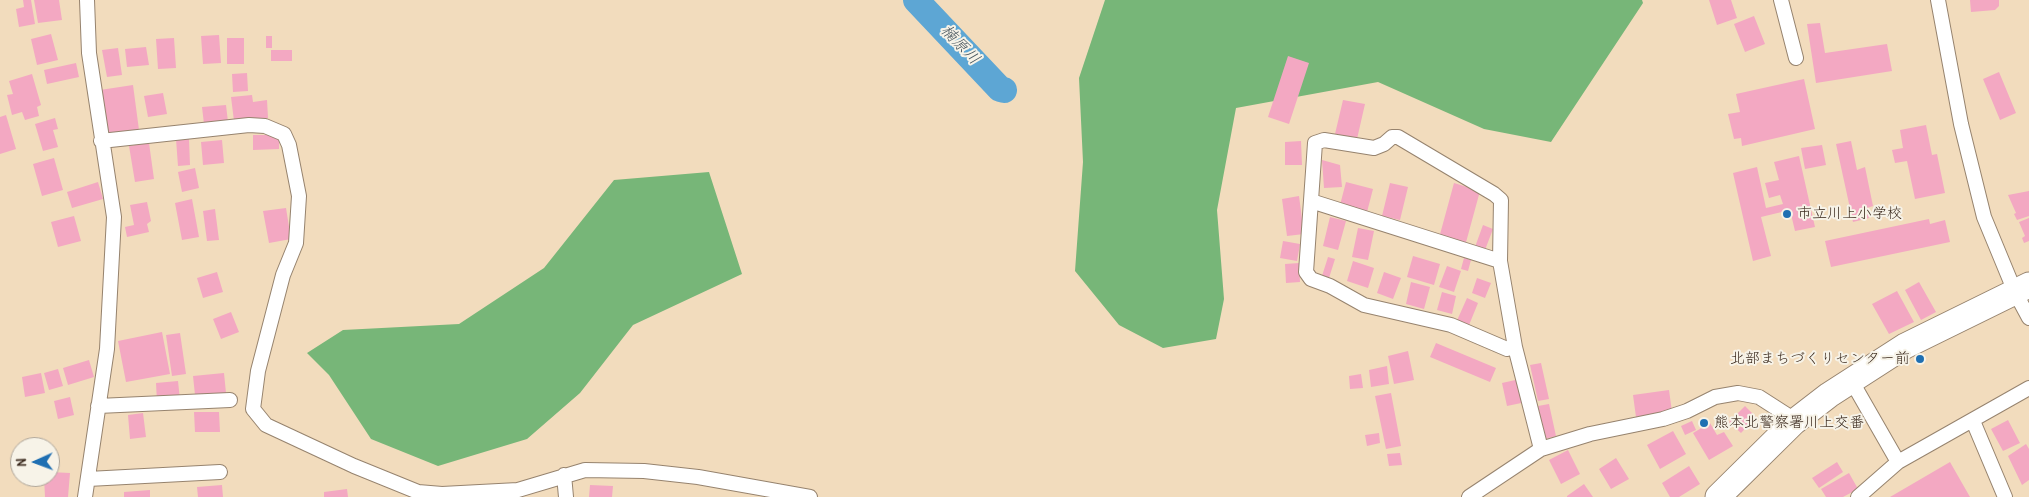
<!DOCTYPE html>
<html>
<head>
<meta charset="utf-8">
<style>
	body { margin:0 }
	#map { position:relative; width:2029px; height:497px; overflow:hidden; background:#f2dcbd; font-family:"Patrick Hand",sans-serif }
	canvas { display:block }
	.north { position:absolute; left:10px; top:437px; width:50px; height:50px; box-sizing:border-box; background:#f7f3e8; border:1px solid #aca397; border-radius:50%; rotate:268deg; font-size:14px; font-weight:700; line-height:20px; text-align:center; color:#3b2a1e }
	.north::after { content:''; display:block; margin:auto; width:18px; height:22px; background:#1f6fb2; clip-path:polygon(50% 0,100% 100%,50% 72%,0 100%) }
</style>
</head>
<body>
<div id="map">
<canvas width="2029" height="497"></canvas>
<div class="north">N</div>
</div>
<script>
const g = document.querySelector('canvas').getContext('2d');
g.lineJoin = 'round';
function paint(path, color) {
  g.fillStyle = color;
  g.fill(path, 'evenodd');
}
function toPath(rows) {
  const path = new Path2D();
  for (const r of rows) {
    path.moveTo(r[0], r[1]);
    for (let i = 2; i < r.length; i += 2) path.lineTo(r[i], r[i + 1]);
  }
  return path;
}
function strokePath(path, color, width, dash) {
  g.strokeStyle = color;
  g.lineWidth = width;
  g.lineCap = dash ? 'butt' : 'round';
  g.setLineDash(dash || []);
  g.stroke(path);
}
function drawText(font, color, halo, rows, align = 'center') {
  g.font = font + ' "Patrick Hand","Klee One",sans-serif';
  g.lineWidth = 4;
  g.setLineDash([]);
  g.textBaseline = 'middle';
  g.strokeStyle = halo;
  g.fillStyle = color;
  for (const [text, x, y, turn = 0] of rows) {
    g.save();
    g.translate(x, y);
    g.rotate((+turn || 0) * Math.PI / 180);
    g.textAlign = isNaN(turn) ? turn : align;
    if (halo) g.strokeText(text, 0, 0);
    g.fillText(text, 0, 0);
    g.restore();
  }
}
paint(toPath([
	[1105,0,1642,0,1643,3,1551,142,1484,129,1378,82,1236,108,1217,210,1224,299,1216,339,1163,348,1119,325,1075,271,1083,162,1079,78],
	[709,172,742,274,633,325,580,393,527,439,438,466,371,439,329,375,307,353,343,330,459,324,544,268,614,180]
]), '#77b678');
strokePath(toPath([
	[916,0,1000,89,1004,90]
]), '#5da6d4', 26);
paint(toPath([
	[23,0,31,0,35,24,19,27,16,9,24,7],
	[34,0,59,0,62,20,38,23],
	[1709,0,1731,0,1737,18,1717,25],
	[1970,0,1999,0,1999,6,1995,10,1971,12],
	[1754,16,1765,44,1745,52,1734,24],
	[1820,23,1825,53,1887,44,1892,71,1816,83,1807,24],
	[51,34,58,60,37,65,31,39],
	[219,35,221,63,203,64,201,36],
	[266,36,272,36,272,48,266,48],
	[174,38,176,68,158,69,156,39],
	[227,38,244,38,244,64,227,64],
	[146,47,149,65,127,67,125,49],
	[118,48,122,75,107,77,102,50],
	[271,50,292,50,292,61,271,61],
	[1288,56,1309,63,1289,124,1268,117],
	[76,63,79,77,47,84,44,70],
	[1999,72,2016,113,2000,120,1983,79],
	[247,73,248,91,233,92,232,74],
	[32,74,41,105,37,107,39,116,25,120,22,112,12,115,7,95,13,94,9,81],
	[1804,79,1815,129,1742,146,1741,138,1734,139,1728,114,1740,112,1736,94],
	[133,85,139,130,106,135,100,90],
	[163,93,167,114,148,117,144,96],
	[252,95,253,102,267,100,268,118,234,121,231,97],
	[1343,100,1365,104,1357,139,1335,134],
	[226,105,228,122,204,124,202,107],
	[6,115,16,149,0,154,0,117],
	[55,118,58,129,53,130,58,147,43,151,35,124],
	[1926,125,1932,155,1937,154,1945,193,1915,199,1907,161,1895,163,1892,150,1903,148,1900,130],
	[253,135,279,135,279,149,253,150],
	[176,139,189,139,190,165,178,166],
	[222,140,224,163,203,165,201,142],
	[1301,141,1302,165,1285,165,1285,142],
	[1851,141,1857,170,1865,167,1873,206,1867,208,1869,218,1853,222,1836,144],
	[149,143,154,179,135,182,129,146],
	[1822,145,1826,165,1805,169,1801,148],
	[1799,156,1815,227,1795,231,1790,210,1761,217,1771,256,1753,261,1733,173,1757,167,1766,208,1783,204,1780,195,1769,198,1765,183,1779,180,1774,162],
	[54,158,63,190,42,196,33,164],
	[1322,160,1340,165,1342,187,1324,188],
	[195,168,199,188,182,192,178,172],
	[98,182,103,199,72,208,67,192],
	[1346,182,1373,189,1367,212,1340,205],
	[1390,183,1408,187,1400,220,1382,216],
	[1454,183,1480,191,1465,246,1439,238],
	[2029,191,2029,216,2017,220,2014,214,2016,213,2008,195],
	[1299,196,1304,234,1287,236,1282,199],
	[192,199,199,237,182,240,175,203],
	[147,202,151,221,147,224,149,232,127,237,125,227,134,225,130,205],
	[286,208,291,239,269,243,263,211],
	[215,209,219,240,207,241,203,211],
	[74,216,81,241,58,247,51,222],
	[1330,217,1346,221,1338,250,1323,246],
	[2029,218,2029,241,2024,243,2022,238,2025,236,2019,222],
	[1929,219,1930,224,1945,220,1950,242,1831,267,1825,241],
	[1483,225,1493,229,1485,250,1475,247],
	[1358,228,1374,231,1368,260,1352,257],
	[1283,241,1300,244,1297,261,1280,258],
	[1413,256,1440,264,1434,285,1407,277],
	[1328,257,1335,259,1329,278,1322,276],
	[1464,258,1471,260,1468,271,1461,269],
	[1353,261,1374,268,1368,288,1347,281],
	[1299,263,1300,282,1286,283,1285,264],
	[1447,266,1461,271,1454,292,1439,287],
	[217,272,223,292,203,298,197,278],
	[1384,272,1401,278,1393,299,1377,293],
	[1477,278,1491,283,1485,298,1472,293],
	[1411,282,1430,287,1424,309,1406,304],
	[1919,282,1936,312,1921,320,1905,290],
	[1897,291,1914,322,1889,334,1872,304],
	[1442,292,1456,296,1452,314,1437,310],
	[1467,298,1478,303,1467,330,1455,325],
	[231,312,239,332,221,339,213,319],
	[162,332,170,374,126,382,118,341],
	[180,333,186,374,172,376,166,335],
	[1436,343,1496,368,1490,382,1430,357],
	[1408,351,1414,380,1394,384,1388,356],
	[89,360,94,377,68,385,63,368],
	[1541,363,1549,399,1538,401,1530,365],
	[1387,366,1389,384,1371,387,1369,370],
	[58,369,63,386,49,390,44,373],
	[41,373,45,393,25,397,22,377],
	[224,373,226,393,195,395,193,376],
	[1361,374,1363,388,1350,389,1349,376],
	[1520,379,1526,402,1507,406,1502,383],
	[178,381,180,400,157,402,156,383],
	[1669,390,1672,412,1636,417,1633,395],
	[1391,393,1401,446,1386,449,1375,396],
	[70,397,74,415,58,419,54,401],
	[1549,404,1556,436,1545,439,1538,406],
	[1745,406,1756,417,1741,433,1729,422],
	[194,412,219,412,220,432,195,432],
	[143,413,146,437,130,439,128,415],
	[2008,420,2020,443,2003,451,1991,429],
	[1692,421,1696,430,1685,435,1681,426],
	[1710,423,1717,435,1724,432,1733,446,1709,460,1693,433],
	[1673,431,1686,454,1660,469,1647,445],
	[1379,433,1380,443,1367,446,1365,435],
	[2026,444,2029,449,2029,480,2022,485,2008,456],
	[1568,450,1580,474,1561,484,1549,460],
	[1400,453,1402,465,1389,466,1387,454],
	[1616,458,1629,479,1611,489,1599,469],
	[1837,462,1843,472,1819,488,1812,478],
	[1950,462,1970,497,1890,497],
	[1689,466,1700,484,1679,497,1670,497,1662,483],
	[50,472,70,473,68,497,45,497,44,477,50,477],
	[1849,473,1858,489,1843,497,1826,497,1821,489],
	[1584,484,1593,497,1567,497,1567,496],
	[222,485,223,497,198,497,197,487],
	[590,485,613,486,612,497,589,497],
	[347,489,348,497,324,497,324,492],
	[150,490,150,497,124,497,124,492]
]), '#f3a8c2');
const street = toPath([
	[1781,0,1796,58],
	[1938,0,1961,124,1984,217,2015,292,2029,318],
	[1392,137,1398,137,1494,194,1501,200,1500,261,1515,347,1507,349,1451,325,1364,305,1330,286,1311,279,1306,272,1315,143,1324,140,1374,148,1384,144,1392,137],
	[101,141,249,125,265,126,284,134,289,145,299,196,296,243,283,275,258,371,253,409,266,425,354,466,418,492,442,494,518,490,585,470,644,471,698,477,810,497],
	[1311,201,1500,261],
	[1515,347,1541,449],
	[1851,380,1898,462],
	[98,406,230,400],
	[1973,421,2005,497],
	[564,475,566,497],
	[88,479,220,472],
	[85,497,107,349,114,217,89,53,87,0],
	[1469,497,1541,449,1590,434,1663,419,1687,411,1715,397,1738,393,1759,397,1787,415,1794,422],
	[1858,497,1898,462,2029,388]
]);
const highway = toPath([
	[1718,497,1794,422,1829,395,1905,346,2029,285]
]);
strokePath(street, '#96836e', 16);
strokePath(highway, '#96836e', 27);
strokePath(street, '#fff', 14);
strokePath(highway, '#fff', 25);
for (const [x, y, r, color] of [
	[1787,214,5,"#1f6fb2"],
	[1920,359,5,"#1f6fb2"],
	[1704,423,5,"#1f6fb2"]
]) {
  const dot = new Path2D();
  dot.arc(x, y, r, 0, 2 * Math.PI);
  g.fillStyle = color;
  g.fill(dot);
  strokePath(dot, '#f7f3e8', 2);
}
drawText('15px', '#3b2a1e', '#f7f3e8', [
	["市立川上小学校",1797,214],
	["北部まちづくりセンター前",1910,359,"right"],
	["熊本北警察署川上交番",1714,423]
], 'left');
drawText('italic 16px', '#47555e', '#f7f3e8', [
	["楠原川",960,45,46]
]);
</script>
</body>
</html>
